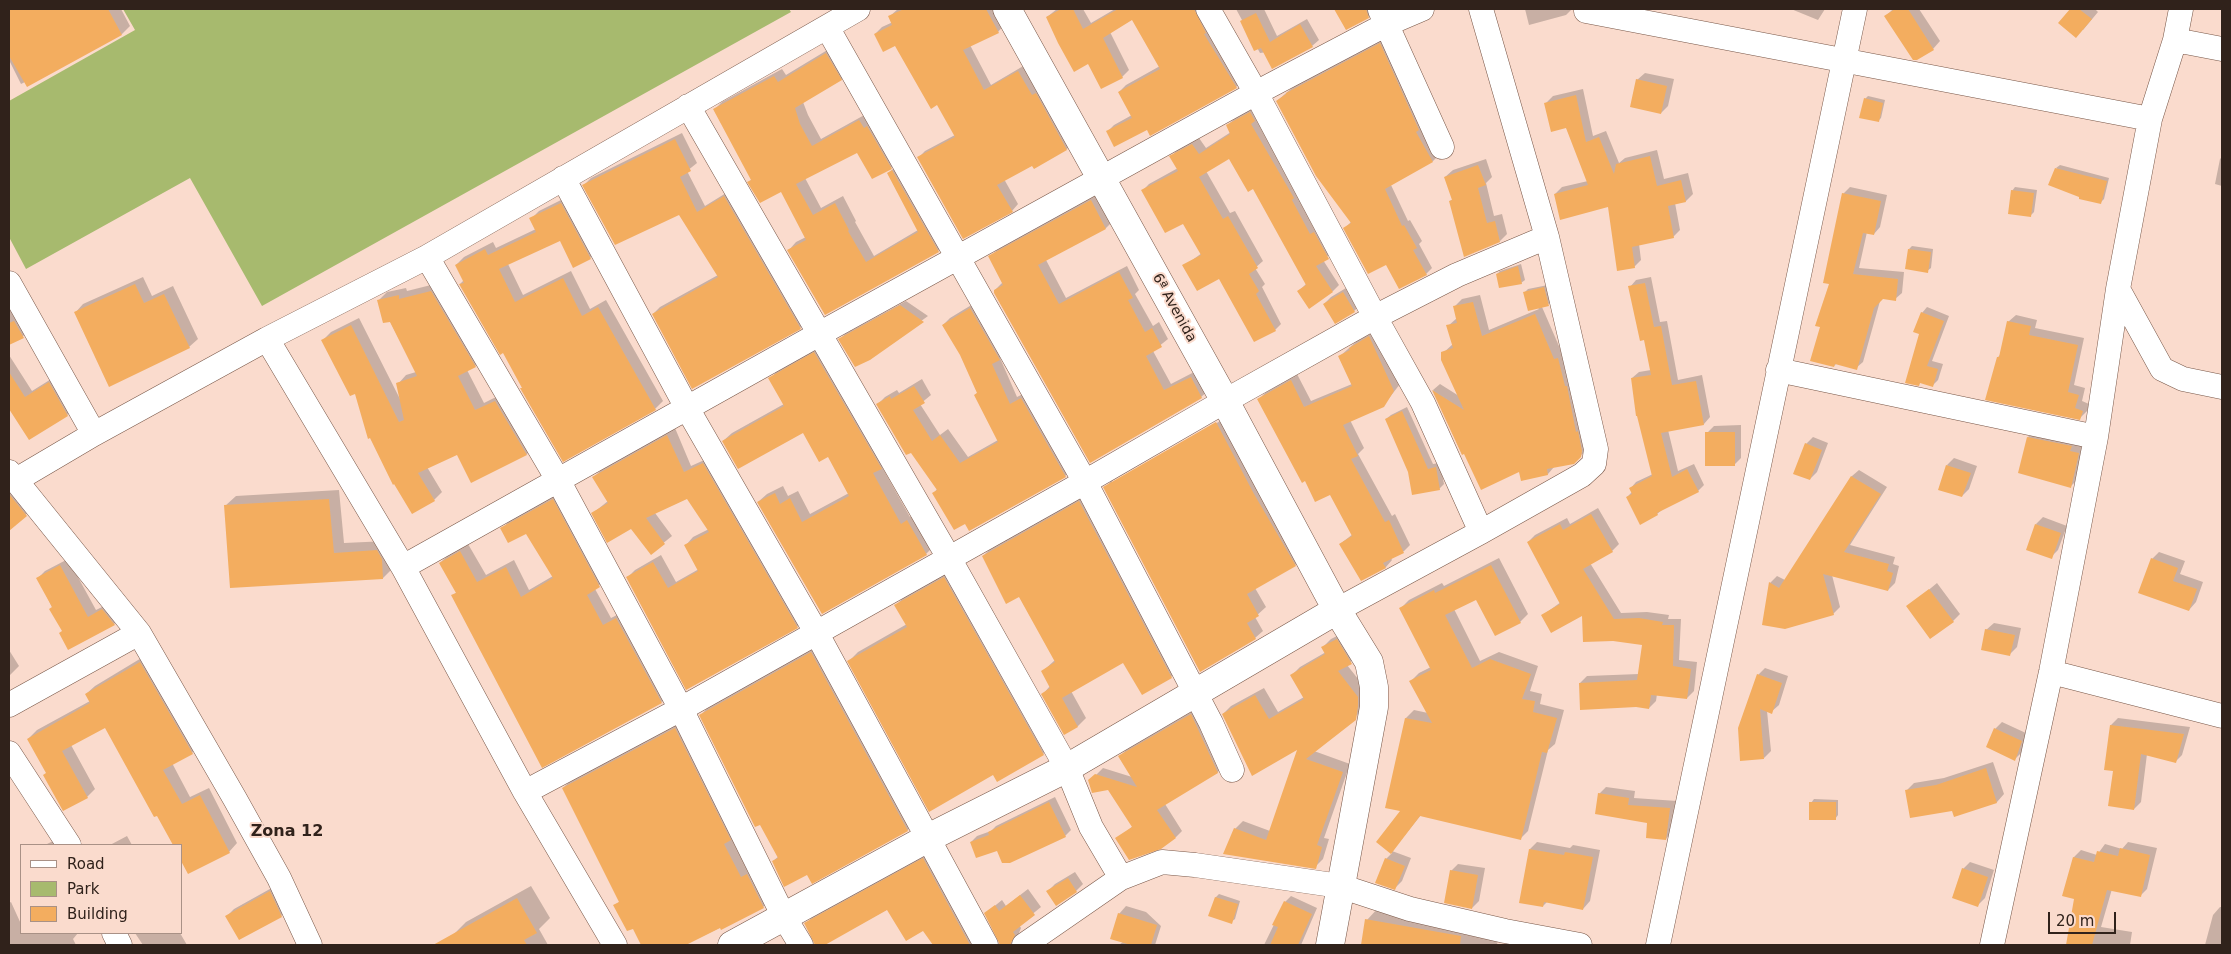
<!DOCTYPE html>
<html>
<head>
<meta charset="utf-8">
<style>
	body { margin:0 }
	#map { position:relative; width:2231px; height:954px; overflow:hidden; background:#fadbcd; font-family:"DejaVu Sans",sans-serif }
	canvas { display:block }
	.frame { position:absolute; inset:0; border:10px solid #30221b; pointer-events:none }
	.legend { position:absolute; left:20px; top:844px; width:162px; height:90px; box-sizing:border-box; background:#fadbcd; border:1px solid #a99186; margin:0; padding:6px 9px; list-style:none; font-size:15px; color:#30221b }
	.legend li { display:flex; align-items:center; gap:10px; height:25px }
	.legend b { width:25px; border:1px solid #a99186 }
	.scale { position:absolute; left:2048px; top:912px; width:68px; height:22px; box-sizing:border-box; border:2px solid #30221b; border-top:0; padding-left:6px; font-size:15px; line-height:18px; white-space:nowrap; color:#30221b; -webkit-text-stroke:4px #fadbcd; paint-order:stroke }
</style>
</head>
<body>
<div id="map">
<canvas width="2231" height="954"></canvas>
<div class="frame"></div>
<ul class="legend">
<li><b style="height:6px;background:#fff"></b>Road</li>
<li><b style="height:14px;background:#a7ba6e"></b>Park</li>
<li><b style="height:14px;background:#f3ad5f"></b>Building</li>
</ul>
<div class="scale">20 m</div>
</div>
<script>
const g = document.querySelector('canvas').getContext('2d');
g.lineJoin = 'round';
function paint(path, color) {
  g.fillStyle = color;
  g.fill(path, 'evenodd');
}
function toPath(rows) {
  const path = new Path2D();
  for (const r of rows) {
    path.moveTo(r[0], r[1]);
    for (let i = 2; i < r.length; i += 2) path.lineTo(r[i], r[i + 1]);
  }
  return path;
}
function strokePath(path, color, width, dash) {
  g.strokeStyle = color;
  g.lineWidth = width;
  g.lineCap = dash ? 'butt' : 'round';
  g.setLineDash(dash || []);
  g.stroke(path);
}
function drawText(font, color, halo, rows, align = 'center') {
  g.font = font + ' "DejaVu Sans",sans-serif';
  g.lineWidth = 4;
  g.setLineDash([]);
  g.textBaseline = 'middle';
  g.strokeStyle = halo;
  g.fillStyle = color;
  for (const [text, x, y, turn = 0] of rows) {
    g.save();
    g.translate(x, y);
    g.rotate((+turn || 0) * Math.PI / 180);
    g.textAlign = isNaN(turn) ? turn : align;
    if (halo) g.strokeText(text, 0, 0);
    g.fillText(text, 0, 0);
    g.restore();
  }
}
paint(toPath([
	[123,9,789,9,791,12,262,306,190,178,26,269,9,237,9,101,135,30]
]), '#a7ba6e');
paint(toPath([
	[9,9,121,9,130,26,122,34,27,85,25,82,21,84,9,60],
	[898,9,996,9,1004,25,998,32,970,45,991,85,1025,65,1073,142,1067,149,1034,167,1033,165,1004,179,1018,204,1012,211,918,158,925,151,955,135,938,103,895,45,875,34,882,27,893,22,890,16],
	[1057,9,1083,9,1091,23,1115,9,1203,9,1243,80,1236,87,1151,134,1147,129,1107,132,1114,125,1132,115,1119,92,1126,85,1160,66,1133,19,1110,32,1129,70,1122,77,1089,62,1047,17],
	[1236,9,1264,9,1277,36,1307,19,1319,40,1312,46,1260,53],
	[1335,9,1374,9,1374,11,1368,17,1346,29],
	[1525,9,1572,9,1566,15,1529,25],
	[1791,9,1825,9,1818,20],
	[1893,9,1919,9,1940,41,1933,49,1886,16],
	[2072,9,2095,9,2098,12,2083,30,2060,23],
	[1386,38,1438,156,1433,161,1391,185,1408,221,1410,220,1422,241,1419,244,1432,268,1426,274,1400,287,1386,263,1345,228,1351,222,1277,101,1293,87],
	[834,46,849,72,841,80,803,102,808,115,821,139,868,113,899,160,891,168,858,151,805,178,821,208,843,196,856,221,855,222,874,256,918,230,888,174,896,166,946,243,938,251,825,314,789,250,796,242,806,237,781,190,749,182,752,179,714,110,722,102,782,69,786,75],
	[1645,73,1674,79,1668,106,1661,113,1637,80],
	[1583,89,1593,136,1606,131,1619,163,1625,158,1657,150,1664,179,1688,173,1693,194,1686,201,1675,203,1680,230,1673,237,1639,244,1641,260,1634,267,1609,206,1555,194,1562,187,1588,181,1566,127,1546,103,1553,96],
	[1868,96,1885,100,1881,118,1878,121,1865,99],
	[1257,106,1334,251,1323,260,1339,285,1333,291,1299,291,1307,283,1254,188,1229,157,1206,171,1230,213,1235,211,1263,261,1255,268,1265,284,1262,287,1281,324,1275,330,1219,277,1184,266,1202,253,1183,223,1143,190,1149,184,1178,168,1171,157,1177,150,1199,138,1206,148,1231,132,1227,126,1234,119],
	[682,133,697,163,687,171,705,206,731,190,807,321,800,328,653,314,660,307,718,275,680,213,584,185,591,178],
	[2222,157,2222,186,2215,184,2220,159],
	[1486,159,1492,177,1486,183,1494,216,1502,214,1507,234,1500,241,1450,201,1453,199,1445,177,1453,170],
	[2060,165,2109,178,2104,199,2101,202,2056,168],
	[1850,187,1887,195,1880,227,1874,234,1867,232,1859,268,1904,272,1902,293,1895,299,1883,298,1880,301,1863,362,1856,368,1837,363,1834,366,1821,327,1830,283,1843,194],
	[2015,187,2037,190,2034,212,2031,215,2012,191],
	[1098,194,1113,221,1106,228,1046,260,1066,298,1127,266,1139,290,1135,294,1153,326,1159,322,1168,339,1153,351,1171,384,1198,370,1209,390,1201,397,1091,461,995,290,1003,282,990,257,997,250],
	[569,196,598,250,590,258,561,239,508,264,523,295,571,271,590,309,606,300,663,401,655,409,523,387,504,352,460,284,464,280,456,265,464,257,493,242,496,248,536,229,531,219,539,211],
	[1912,246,1933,249,1931,268,1927,271,1909,249],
	[1521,264,1525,280,1521,283,1497,274,1500,271],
	[143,277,152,296,173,286,198,339,189,347,75,313,83,304],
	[1651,277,1660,322,1667,321,1678,380,1702,375,1710,417,1704,424,1668,430,1678,471,1694,464,1704,485,1698,491,1663,509,1657,514,1627,497,1632,492,1630,489,1636,482,1653,474,1632,378,1639,372,1651,370,1645,339,1630,287,1636,280],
	[439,283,483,358,475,366,467,370,484,403,504,393,535,446,527,454,472,481,458,453,427,467,442,492,434,500,356,392,323,340,331,332,359,318,401,401,398,384,406,375,416,372,379,300,387,292,406,288,407,291],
	[1351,285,1362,304,1354,311,1324,304,1331,297],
	[1548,285,1552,302,1542,307,1562,353,1565,352,1588,449,1580,456,1554,467,1548,474,1520,470,1465,452,1462,454,1433,390,1440,384,1459,396,1443,353,1453,344,1448,326,1457,318,1455,306,1462,299,1480,295,1489,330,1539,309,1524,293,1528,289],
	[9,295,30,330,23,336,9,344],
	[906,301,928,316,869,359,840,339,845,334],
	[978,301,1006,352,1000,358,1017,397,1029,391,1073,469,1065,476,970,530,966,522,934,493,937,489,878,404,885,397,897,390,899,393,922,379,931,395,920,404,940,435,948,429,968,457,998,440,975,395,978,392,961,355,943,325,950,318],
	[1927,307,1949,316,1932,361,1943,364,1938,380,1933,385,1921,382,1919,384,1922,313],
	[2016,315,2037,320,2035,328,2084,338,2074,385,2085,388,2082,401,2089,404,2087,411,2080,418,1998,357,2001,354,2008,322],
	[1376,331,1400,384,1383,406,1350,420,1364,448,1358,454,1392,516,1395,514,1410,545,1404,551,1391,558,1392,560,1386,567,1361,580,1340,544,1353,534,1331,493,1306,479,1259,399,1266,392,1297,374,1311,401,1352,384,1339,357,1357,341],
	[823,345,889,459,882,467,910,517,916,513,934,546,926,554,822,613,758,502,767,494,783,486,788,496,798,491,810,514,849,493,828,455,804,432,723,441,732,433,784,404,770,379,778,370],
	[9,355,32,391,56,376,74,408,67,415,29,438,9,407],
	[1407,407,1433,464,1440,463,1444,484,1439,489,1409,471,1386,419,1391,415],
	[1224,415,1303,558,1295,565,1255,588,1266,607,1255,617,1263,631,1255,638,1105,488,1112,480],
	[1221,418,1222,420,1112,484,1112,481],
	[1741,425,1741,458,1734,465,1707,433,1714,426],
	[675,428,691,466,711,457,804,619,797,627,627,578,635,570,661,555,676,582,699,569,686,545,693,537,709,529,688,498,655,513,672,536,651,553,632,527,593,513,608,501,594,477,601,470],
	[2035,430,2085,446,2078,479,2070,487,2020,472,2028,437],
	[1813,437,1828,443,1817,472,1810,479,1806,444],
	[1954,458,1977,466,1969,489,1962,496,1947,465],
	[9,470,37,505,9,529],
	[1859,470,1887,487,1850,545,1895,557,1893,564,1899,566,1895,583,1888,590,1832,575,1840,607,1833,614,1785,627,1770,583,1777,576,1785,580,1852,476],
	[339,490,344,543,387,541,393,568,383,578,225,506,236,496],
	[561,492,607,578,595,589,611,618,625,611,670,694,662,702,453,595,457,592,440,563,448,555,468,544,486,575,514,560,529,590,553,576,527,532,502,529,510,520],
	[1088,494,1179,669,1171,677,1123,661,1071,691,1086,718,1078,726,1065,733,1043,694,1050,686,1043,671,1055,660,1019,596,983,556,991,548],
	[1598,508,1619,544,1612,551,1590,563,1621,613,1647,612,1669,615,1668,619,1681,619,1679,660,1697,662,1694,691,1687,698,1657,694,1656,701,1649,708,1580,683,1587,676,1639,674,1643,644,1584,614,1543,615,1561,602,1528,542,1535,535,1567,518,1570,524],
	[2043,517,2067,526,2058,550,2051,557,2036,524],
	[2159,552,2185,561,2180,574,2203,582,2196,602,2189,610,2152,559],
	[1499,558,1528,614,1520,622,1477,598,1454,609,1480,661,1499,652,1538,666,1530,691,1542,694,1540,704,1564,710,1555,744,1548,750,1528,831,1520,839,1421,815,1392,851,1411,858,1402,881,1395,888,1386,859,1392,853,1378,842,1402,810,1406,718,1414,710,1428,713,1411,681,1419,673,1431,667,1401,608,1409,600,1442,583,1444,586],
	[68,559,96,610,110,603,121,617,114,624,63,630,38,578,45,571],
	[954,569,1052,745,1043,754,849,661,858,652,907,624,896,605,905,596],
	[1937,583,1960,614,1953,621,1908,607],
	[1994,623,2021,628,2017,647,2010,654,1986,630],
	[1345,632,1359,655,1347,665,1366,689,1363,710,1314,751,1350,764,1324,838,1329,839,1323,859,1315,867,1235,829,1243,821,1270,831,1299,748,1223,714,1231,706,1264,688,1278,712,1304,697,1292,675,1300,667,1326,652,1323,647,1331,639],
	[820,644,916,821,908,830,812,882,807,873,773,861,779,856,701,715,709,706],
	[9,650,19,666,9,676],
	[148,654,200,744,192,753,172,763,190,797,209,788,237,843,229,852,175,845,105,726,71,745,95,789,87,797,47,773,28,739,37,730,90,701,86,694,95,686],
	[1765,668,1788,676,1779,705,1771,712,1767,711,1771,751,1764,758,1739,728,1758,675],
	[1198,708,1224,765,1218,772,1165,804,1182,831,1176,837,1117,839,1133,826,1109,789,1096,775,1103,768,1132,777,1119,757,1126,750],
	[2118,718,2190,727,2182,755,2175,762,2147,754,2141,802,2134,809,2115,770,2106,769,2111,725],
	[683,720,772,899,763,907,684,945,642,945,633,927,615,906,620,901,563,788,571,780],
	[2002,722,2028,734,2022,752,2015,759,1995,729],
	[1993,762,2004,794,1997,802,1955,815,1953,810,1907,790,1914,783,1944,778],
	[1606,787,1635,791,1634,798,1677,801,1673,831,1666,839,1649,822,1599,794],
	[1055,797,1071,830,1065,836,998,849,971,842,977,836,991,831,996,826],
	[1814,799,1838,800,1838,815,1835,819,1811,803],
	[127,836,132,845,110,845],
	[57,839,61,845,45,845],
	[1537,842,1570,848,1573,845,1600,850,1590,901,1583,909,1547,902,1543,906,1530,849],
	[2128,842,2157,848,2147,889,2140,896,2112,889,2101,927,2132,932,2130,945,2067,945,2076,898,2074,857,2081,850,2097,855,2105,844,2122,849],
	[930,853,980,945,934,945,924,929,888,909,823,945,816,945,806,924,812,917],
	[1970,862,1994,870,1985,898,1978,905,1963,869],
	[1458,864,1485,868,1479,901,1472,908,1451,871],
	[1075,872,1083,884,1076,891,1048,891,1055,884],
	[277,885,288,909,281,916,227,916,234,909],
	[531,886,550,918,539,929,548,945,458,945,453,935,466,922],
	[1028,889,1041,907,1019,925,1021,928,1017,938,1010,945,1001,945,999,938,986,913,1002,900,1006,906],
	[1219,894,1240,901,1235,919,1231,922,1210,915,1216,897],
	[1291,896,1317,908,1301,945,1264,945,1285,902],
	[11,902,21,924,21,933,78,933,73,939,76,945,9,945,9,903],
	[1126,906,1146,912,1161,926,1155,945,1119,945,1124,941,1119,914],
	[1379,907,1500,929,1497,945,1362,945,1367,920],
	[2220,907,2222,907,2222,945,2205,945,2213,915],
	[135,933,180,933,187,945,143,945]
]), '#0003');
paint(toPath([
	[9,9,108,9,122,35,27,87,9,56],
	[904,9,986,9,999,33,963,50,984,90,1018,71,1032,95,1036,93,1067,150,1034,169,1032,166,997,185,1013,212,963,239,917,157,955,137,937,105,931,109,895,46,883,52,874,34,892,25,888,16],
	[1061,9,1073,9,1083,29,1118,9,1194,9,1206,33,1204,34,1237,88,1150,136,1147,130,1114,147,1106,131,1132,118,1118,92,1160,69,1132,20,1103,38,1123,78,1101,89,1088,64,1074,72,1058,43,1046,17],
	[1334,9,1366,9,1369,18,1346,30],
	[1895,9,1908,9,1934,50,1917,60,1913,60,1884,16],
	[2070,9,2079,9,2092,19,2076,38,2058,23],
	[1256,13,1270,42,1300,24,1313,47,1272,69,1261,48,1254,51,1240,21],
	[1380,43,1419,130,1416,132,1433,162,1385,189,1402,226,1404,225,1417,248,1413,250,1427,275,1399,289,1386,265,1368,274,1343,228,1351,223,1316,176,1276,101,1286,94,1286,93],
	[826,53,842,80,795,108,800,124,812,146,859,120,864,128,867,126,892,169,872,179,857,153,796,184,813,215,835,203,849,230,848,231,866,262,918,232,887,173,892,170,939,252,825,315,787,250,806,240,781,192,760,203,747,182,751,180,713,109,774,76,778,82],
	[1636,79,1667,86,1661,114,1630,107],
	[1576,95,1586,142,1599,137,1614,174,1616,164,1650,156,1657,186,1681,180,1686,202,1668,206,1674,238,1632,247,1635,268,1617,271,1608,207,1560,220,1554,194,1588,185,1566,128,1551,132,1544,103],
	[1864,98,1883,103,1879,122,1859,118],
	[1250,112,1255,121,1251,124,1294,198,1292,200,1310,234,1314,232,1329,259,1316,266,1333,292,1309,309,1297,291,1306,285,1253,189,1248,192,1229,159,1199,177,1223,219,1228,216,1258,268,1249,274,1259,291,1256,294,1276,331,1254,342,1219,279,1197,291,1182,265,1201,255,1183,224,1165,233,1141,190,1178,171,1169,156,1192,144,1199,154,1230,134,1226,125],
	[675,139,691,171,680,177,697,212,724,196,801,329,692,389,652,314,718,277,679,215,615,245,582,185],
	[1478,165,1486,185,1478,188,1487,223,1495,221,1500,242,1464,257,1449,201,1452,200,1444,177],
	[2055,168,2107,181,2101,204,2079,199,2079,197,2048,185],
	[2011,190,2034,193,2031,217,2008,214],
	[1842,193,1881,201,1874,235,1863,233,1853,274,1898,279,1896,301,1883,299,1874,308,1857,370,1835,364,1834,367,1810,361,1820,327,1815,326,1829,284,1823,283],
	[1091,200,1106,229,1038,265,1059,304,1119,272,1133,298,1128,300,1145,332,1152,328,1162,347,1146,356,1164,390,1191,377,1202,398,1090,463,994,293,994,290,1003,285,988,256],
	[561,203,591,259,573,268,560,241,499,269,515,302,563,278,582,316,598,307,656,410,563,462,520,388,522,388,503,353,500,355,459,284,464,283,455,265,485,249,488,255,536,232,529,218],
	[1908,249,1931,252,1928,273,1905,269],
	[1518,266,1522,284,1499,288,1496,274],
	[1645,283,1654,327,1661,326,1672,385,1696,381,1704,425,1661,433,1672,477,1687,469,1699,492,1657,513,1658,515,1640,525,1626,497,1632,494,1629,488,1652,476,1637,416,1636,416,1631,378,1651,375,1644,340,1640,341,1628,286],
	[135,284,144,303,164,294,190,348,109,387,74,312],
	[1544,287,1549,306,1528,311,1523,292],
	[431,291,476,367,458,376,475,410,495,401,527,455,471,483,457,455,418,473,435,501,412,514,394,484,393,485,370,438,368,439,355,394,350,396,321,340,351,325,399,422,404,420,396,383,417,376,390,322,383,323,377,300,399,295,399,299],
	[1343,292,1355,312,1335,324,1323,304],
	[1473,302,1482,336,1535,314,1554,359,1558,358,1565,386,1567,386,1576,432,1578,431,1582,451,1581,457,1574,464,1547,469,1548,475,1521,481,1519,472,1481,490,1464,454,1462,455,1432,390,1464,410,1441,360,1441,352,1453,348,1446,325,1457,323,1453,306],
	[900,305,924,322,870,360,855,367,838,339],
	[970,308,1000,360,992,364,1010,404,1021,398,1066,477,969,531,965,524,954,530,932,493,937,490,911,453,906,455,876,404,890,396,891,399,914,386,925,403,913,410,932,441,940,435,960,463,998,442,974,395,977,393,960,355,942,325],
	[1921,312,1944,321,1927,366,1938,369,1933,387,1920,383,1919,386,1905,383,1919,334,1913,332],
	[14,321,24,338,9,345,9,323],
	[2007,321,2031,326,2029,335,2078,345,2068,392,2079,395,2075,408,2083,411,2080,420,1985,400,1997,357,1999,357],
	[1369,336,1394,391,1384,407,1343,425,1358,456,1351,459,1385,522,1389,520,1404,553,1383,563,1386,568,1361,581,1339,544,1352,536,1330,495,1315,502,1305,481,1302,483,1257,399,1291,380,1304,407,1352,386,1338,356,1350,350,1349,348],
	[814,352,882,469,873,473,901,524,907,520,927,555,822,614,757,502,775,493,780,504,790,498,802,522,849,496,828,457,819,462,803,433,738,469,722,441,784,406,768,378],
	[9,372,25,397,49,382,68,416,29,440,9,409],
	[1402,411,1428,469,1436,467,1440,490,1412,495,1408,472,1385,419],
	[1216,422,1254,494,1296,566,1247,594,1259,616,1247,623,1256,639,1200,672,1103,487],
	[1705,432,1735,432,1735,466,1705,466],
	[667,435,684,472,703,463,798,628,686,690,626,577,653,562,668,588,698,571,684,545,709,532,687,499,646,518,665,544,651,555,631,529,607,543,591,513,608,503,592,477],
	[2027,437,2072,446,2070,451,2079,453,2071,488,2018,473],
	[1805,443,1822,450,1810,480,1793,474],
	[1946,465,1971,473,1962,497,1938,490],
	[1851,476,1881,494,1844,552,1889,564,1887,571,1893,573,1888,591,1823,574,1834,615,1785,629,1762,625,1769,582,1779,588],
	[9,494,27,516,9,531],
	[329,499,334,553,377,550,382,559,383,579,230,588,224,505],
	[553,499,600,587,587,595,603,625,616,618,662,703,542,768,451,595,456,593,439,563,460,551,477,582,506,567,521,597,553,578,526,534,508,543,500,528],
	[1079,501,1172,678,1142,695,1123,663,1062,698,1078,727,1064,735,1041,694,1050,688,1041,671,1055,662,1019,597,1006,604,982,556],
	[1591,514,1613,552,1583,569,1614,619,1639,618,1663,622,1662,625,1674,625,1673,666,1691,669,1687,699,1651,695,1649,709,1636,707,1580,710,1579,683,1637,680,1642,645,1613,641,1583,642,1582,616,1551,633,1541,615,1560,604,1527,542,1560,524,1563,530],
	[2035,524,2061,533,2052,559,2026,550],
	[2151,558,2178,568,2173,581,2197,589,2189,611,2138,593],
	[60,565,88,617,102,609,115,625,68,650,59,633,62,631,49,609,52,607,36,578],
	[1491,565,1521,623,1495,636,1476,600,1445,615,1472,668,1490,659,1531,674,1522,699,1535,701,1533,712,1557,718,1547,753,1542,752,1521,840,1420,816,1391,854,1376,842,1400,811,1385,808,1405,718,1432,723,1409,681,1431,670,1399,608,1434,590,1435,593],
	[944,577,1044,755,997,782,993,775,929,812,847,661,907,627,894,605],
	[1929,589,1954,622,1930,639,1906,606],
	[1985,629,2015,635,2010,656,1981,650],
	[1337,639,1352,664,1338,671,1358,697,1358,706,1356,720,1306,759,1343,772,1317,845,1322,847,1316,869,1223,854,1234,828,1266,840,1297,750,1252,776,1222,714,1255,695,1269,719,1304,699,1290,675,1325,654,1321,647],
	[811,652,908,831,812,884,807,875,784,887,772,861,778,858,760,825,755,827,699,715],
	[140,662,193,754,163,770,182,804,200,795,230,853,188,874,181,861,181,845,173,845,157,816,154,817,105,728,62,751,88,798,63,811,43,775,46,773,27,739,90,703,85,694],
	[1757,674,1782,683,1772,714,1760,709,1764,759,1740,761,1738,728],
	[1191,714,1218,773,1157,810,1176,838,1161,849,1129,860,1115,838,1132,827,1108,790,1092,793,1088,780,1095,774,1137,787,1118,756],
	[2110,725,2184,734,2176,763,2141,754,2134,810,2108,806,2113,771,2104,770],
	[675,728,731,840,724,844,741,877,747,874,764,908,721,930,720,928,686,945,641,945,633,929,627,931,613,905,619,902,562,788],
	[1994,728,2022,741,2015,761,1986,747],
	[1986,768,1997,803,1954,817,1952,811,1910,818,1905,790,1936,785],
	[1598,793,1629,798,1628,805,1670,808,1666,840,1646,838,1647,823,1595,814],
	[1049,802,1066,837,1010,863,1002,863,997,851,976,858,970,842,989,835,988,832],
	[1809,802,1836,802,1836,820,1809,820],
	[2120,848,2150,855,2141,897,2107,890,2092,945,2066,945,2074,899,2062,896,2073,857,2094,862,2097,851,2118,856],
	[1529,849,1564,855,1565,852,1593,857,1583,910,1544,902,1543,907,1519,903],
	[923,858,970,945,933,945,923,931,906,941,887,910,825,945,815,945,804,923],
	[1385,858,1405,866,1395,890,1375,883],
	[1962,868,1988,877,1978,907,1952,898],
	[1450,870,1478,875,1472,909,1444,903],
	[1068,878,1077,892,1056,906,1046,891],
	[270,891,282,917,239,940,225,916],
	[1020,895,1035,915,1013,932,1015,935,1010,945,1000,945,984,913,995,905,999,911],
	[1215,897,1238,904,1232,924,1208,916],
	[517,898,537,933,524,940,527,945,433,945],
	[1284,901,1312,914,1298,945,1270,945,1278,927,1272,925],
	[1118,913,1157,925,1151,945,1131,945,1110,939],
	[1365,919,1461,936,1460,945,1361,945]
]), '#f3ad5f');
const street = toPath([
	[1208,9,1256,93,1375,317,1423,403,1481,532],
	[1380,10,1442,147],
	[1586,11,2150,119],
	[827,27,1085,482,1211,723,1232,770],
	[2175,40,2222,49],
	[688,106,949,558,1067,768,1091,827,1121,878],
	[563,178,687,408,816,632,986,945],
	[427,257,558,480,681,709,784,917,801,945],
	[9,283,94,434],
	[2118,289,2162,369,2183,379,2222,387],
	[267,339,403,567,525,792,615,945],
	[1778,370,2096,437],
	[9,472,139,633,235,799,279,878,310,945],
	[16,480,94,434,267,339,427,257,858,9],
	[403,567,821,333,1256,93,1387,24,1422,9],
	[1337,610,1481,532,1582,475,1594,464,1596,449,1547,237,1481,9],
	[2051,672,2222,716],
	[9,705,139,633],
	[9,753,69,845],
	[525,792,681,709,1085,482,1225,401,1375,317,1457,275,1547,237],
	[114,933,120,945],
	[1024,945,1121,878,1162,862,1195,865,1340,886,1410,909,1505,931,1580,945],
	[1658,945,1855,9],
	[1992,945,2051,672,2096,437,2118,289,2150,119,2175,40,2181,9]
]);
const secondary = toPath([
	[1007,9,1225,401,1337,610,1369,662,1374,687,1374,707,1330,945],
	[732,945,928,838,1067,768,1337,610]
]);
strokePath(street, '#785748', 25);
strokePath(secondary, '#785748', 29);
strokePath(street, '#fff', 24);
strokePath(secondary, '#fff', 28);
drawText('14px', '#30221b', '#fadbcd', [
	["6ª Avenida",1174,308,61]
]);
drawText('bold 16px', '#30221b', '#fadbcd', [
	["Zona 12",287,832]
]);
</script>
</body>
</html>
